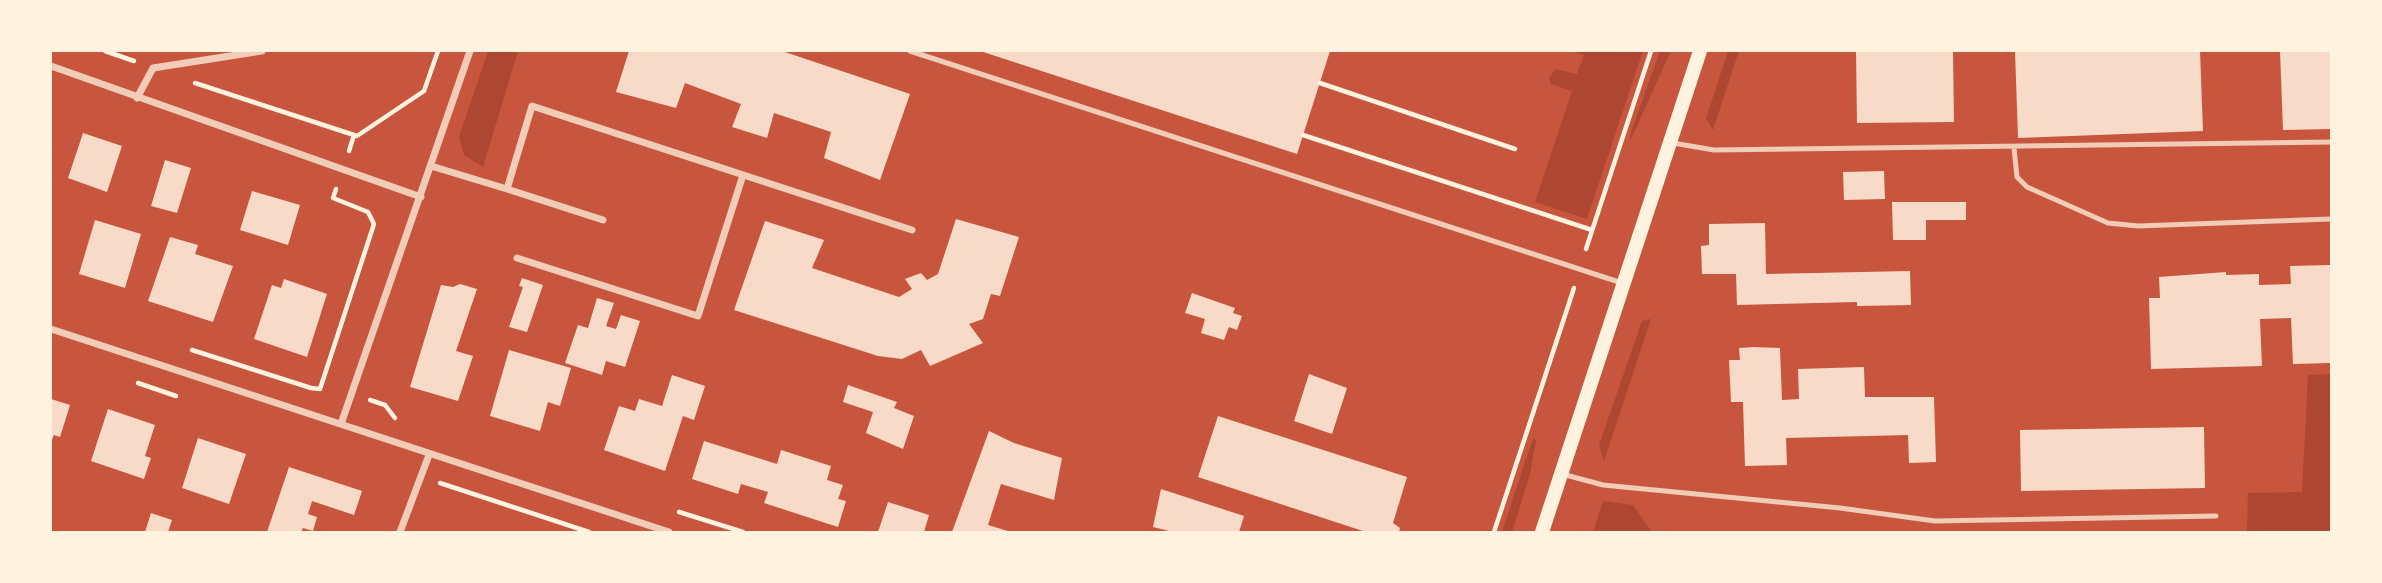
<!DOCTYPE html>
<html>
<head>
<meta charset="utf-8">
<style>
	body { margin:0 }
	#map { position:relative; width:2382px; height:583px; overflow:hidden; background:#c8553d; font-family:"Fira Sans",sans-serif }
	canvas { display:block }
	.frame { position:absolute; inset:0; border:52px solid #fff3e0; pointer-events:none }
</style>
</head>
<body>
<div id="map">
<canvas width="2382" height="583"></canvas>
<div class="frame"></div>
</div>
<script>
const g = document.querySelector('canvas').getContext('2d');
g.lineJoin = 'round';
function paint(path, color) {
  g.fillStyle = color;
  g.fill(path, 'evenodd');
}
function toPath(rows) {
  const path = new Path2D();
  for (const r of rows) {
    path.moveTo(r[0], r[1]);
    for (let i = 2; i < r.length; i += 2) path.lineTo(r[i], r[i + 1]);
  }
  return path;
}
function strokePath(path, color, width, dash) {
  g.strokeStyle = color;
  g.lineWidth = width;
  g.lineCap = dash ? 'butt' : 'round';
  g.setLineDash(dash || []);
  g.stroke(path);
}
paint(toPath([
	[488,51,518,51,483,167,464,155,459,137],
	[1572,51,1643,51,1587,219,1535,202,1572,91,1551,84,1549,79,1555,69,1577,74,1584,55],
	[1660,51,1671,51,1630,141,1630,135],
	[1728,51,1739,51,1713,130,1706,118],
	[1651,319,1604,461,1599,445,1642,321],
	[2331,374,2331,532,2247,532,2248,493,2302,492,2308,375],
	[1533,438,1536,440,1530,474,1512,532,1502,532],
	[1603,501,1633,505,1652,532,1593,532]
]), '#ae4732');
paint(toPath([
	[629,51,782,51,910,94,880,180,824,158,831,132,774,113,767,138,732,127,741,104,685,83,676,108,616,92],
	[980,51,1330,51,1297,154],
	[1856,51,1953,51,1954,122,1857,123],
	[2015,51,2200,51,2203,131,2018,138],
	[2280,51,2331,51,2331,129,2283,130],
	[83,133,122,146,107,192,68,178],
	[165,160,191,168,177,213,151,206],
	[1884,171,1885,199,1844,200,1843,172],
	[252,191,300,205,288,245,240,230],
	[1892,202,1966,202,1966,220,1926,220,1926,240,1893,240],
	[956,219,1019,237,1000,296,991,294,983,319,969,324,983,343,930,366,921,350,902,359,878,356,734,310,765,221,824,240,812,268,899,297,912,289,905,279,921,273,927,280,938,274],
	[95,220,141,234,125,288,79,274],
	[1765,223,1766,274,1910,271,1911,305,1857,306,1857,302,1737,305,1736,274,1702,274,1701,246,1709,245,1709,224],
	[170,237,198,245,195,254,233,266,213,322,148,301],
	[2331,265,2331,363,2293,364,2291,318,2260,319,2262,366,2151,369,2149,298,2160,298,2159,277,2226,272,2226,275,2259,274,2259,285,2291,284,2290,266],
	[522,278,543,285,527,332,509,327,523,287,519,286],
	[284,279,327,294,307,357,254,339,272,285,281,288],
	[460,284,477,289,456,351,473,356,458,401,410,387,441,285,453,287],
	[1192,293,1235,308,1233,313,1242,316,1237,330,1229,327,1224,340,1201,333,1205,319,1185,313],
	[597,298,614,303,606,326,616,329,621,315,640,321,625,367,606,361,602,375,565,363,578,325,588,328],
	[1754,347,1780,348,1782,400,1799,399,1798,369,1864,367,1865,397,1934,397,1936,462,1909,463,1908,435,1786,438,1787,465,1745,466,1743,402,1731,402,1729,360,1740,360,1739,348],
	[509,350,571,368,560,406,548,402,540,431,490,416],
	[1309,374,1347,388,1332,434,1294,421],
	[672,375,705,386,694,420,683,416,665,471,604,450,619,406,635,411,639,399,662,406],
	[848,385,897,402,894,408,914,416,903,449,866,433,873,412,843,402],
	[51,399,70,405,60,437,54,435,51,442],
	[108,409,155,425,145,456,151,458,144,479,91,461],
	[1218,416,1407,477,1393,523,1400,528,1399,532,1366,532,1198,477],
	[2204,427,2205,488,2021,491,2020,430],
	[989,431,1014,443,1062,458,1054,500,1001,484,988,525,1011,532,952,532],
	[198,438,246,454,229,504,182,488],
	[704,441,777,464,781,450,831,466,827,480,843,485,838,499,846,501,838,527,764,503,768,492,741,484,738,494,692,479],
	[289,467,362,491,354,515,312,501,308,514,317,517,313,531,303,528,301,532,267,532],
	[1161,489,1244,516,1239,532,1173,532,1153,527],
	[888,502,929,515,924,532,878,532],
	[151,513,172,520,168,532,145,532]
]), '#f7dbc8');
strokePath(toPath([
	[105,51,134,61],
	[195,83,357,136,424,91,438,51],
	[1320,83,1515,149],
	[1303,135,1592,230],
	[349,151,354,135],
	[1586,249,1651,51],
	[192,350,311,388,320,389,374,224,368,212,333,198,336,189],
	[138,383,176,396],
	[370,400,385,405,395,418],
	[440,483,589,532],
	[679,512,743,532],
	[1494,532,1574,288]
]), '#fff3e0', 4.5);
strokePath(toPath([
	[910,51,1622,283],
	[1673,143,1714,150,2331,142],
	[2014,148,2017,177,2027,187,2108,223,2138,226,2331,219],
	[1562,474,1603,485,1840,508,1935,521,2216,516]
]), '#f1ccb7', 5);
strokePath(toPath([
	[51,66,421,197],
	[137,98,153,68,262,51],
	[431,166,507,189,532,106,912,230],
	[507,189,603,220],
	[517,258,698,316,743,175],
	[51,329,669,532],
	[341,424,470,51],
	[400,532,429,455]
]), '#f1ccb7', 7);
strokePath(toPath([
	[1542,532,1700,51]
]), '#fff3e0', 14);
</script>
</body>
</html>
